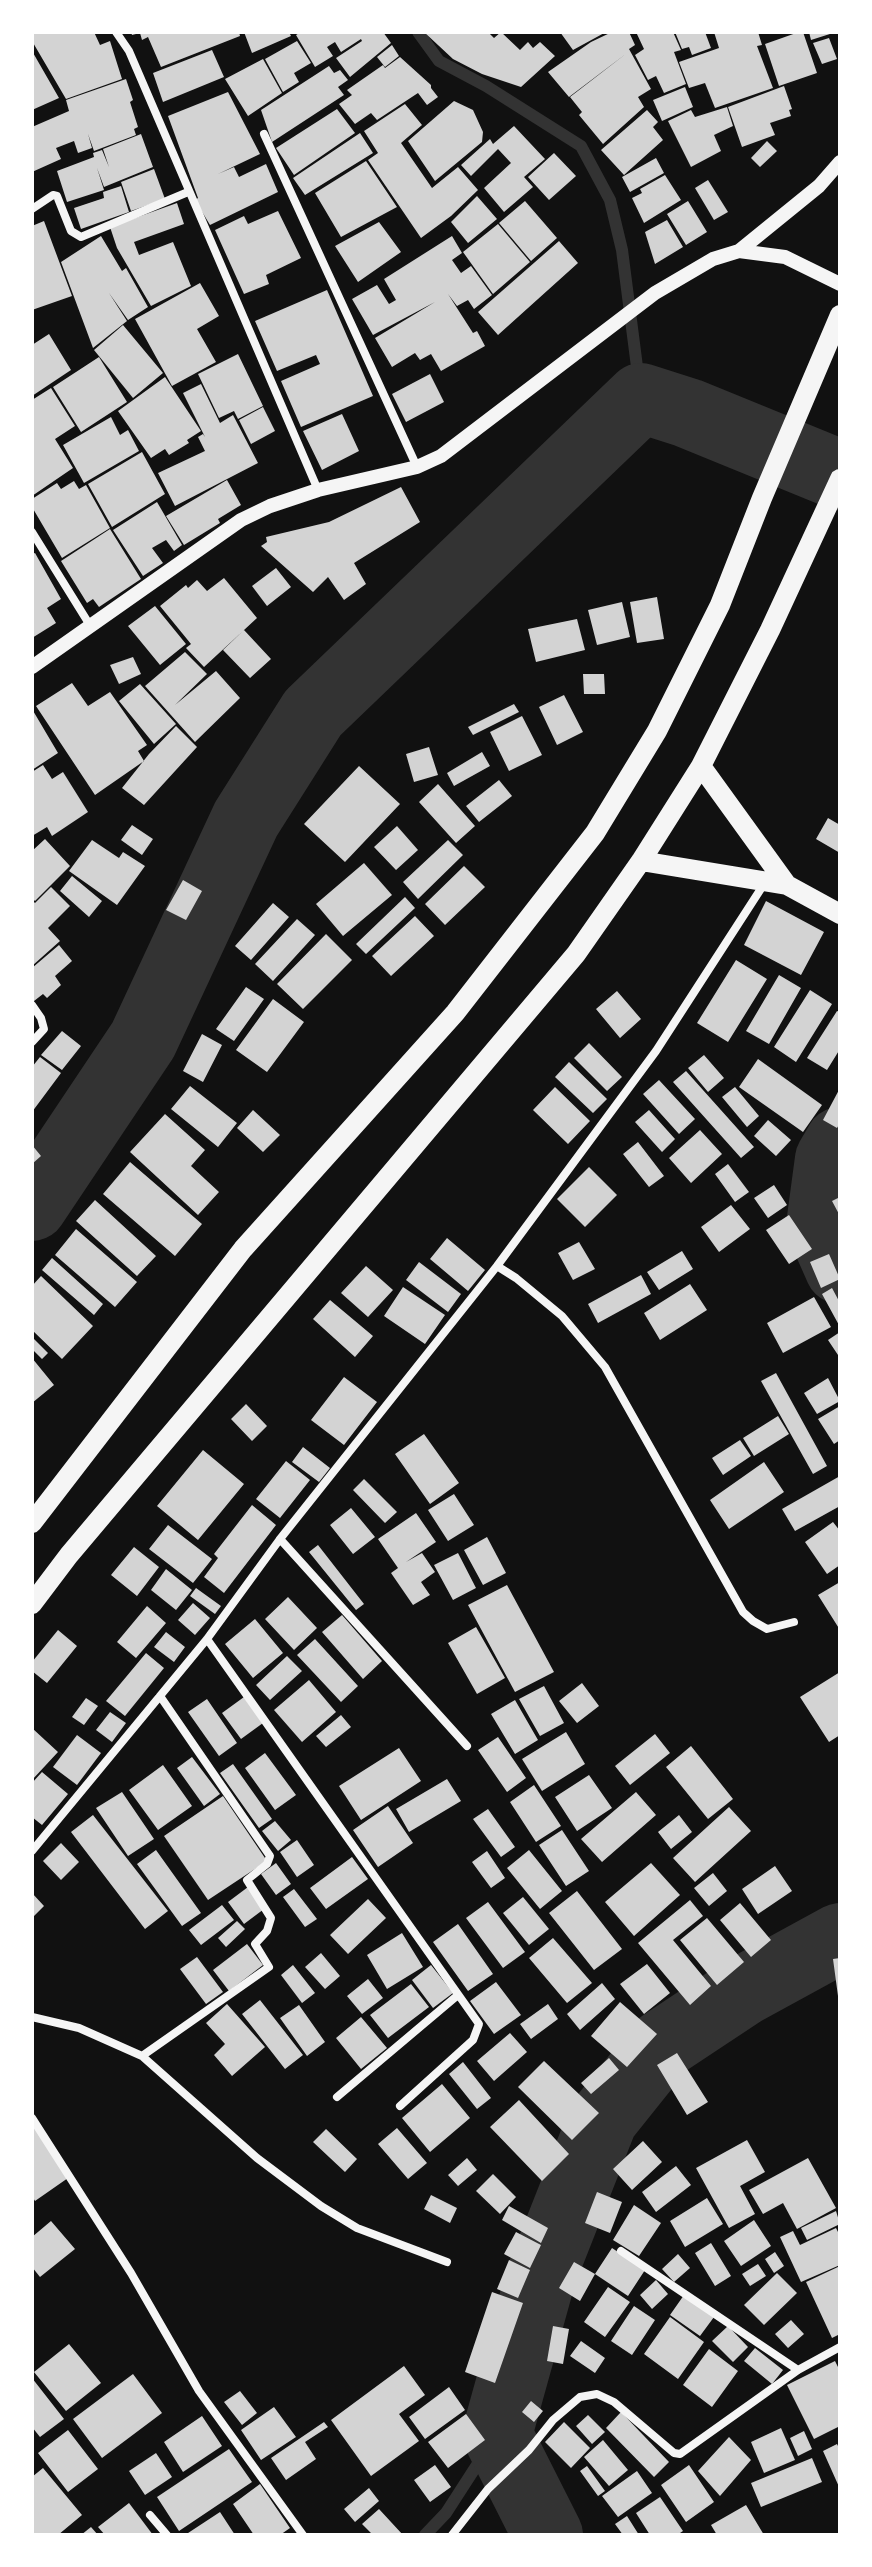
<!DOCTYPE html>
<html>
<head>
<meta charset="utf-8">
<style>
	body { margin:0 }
	#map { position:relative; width:872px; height:2567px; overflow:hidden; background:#111; font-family:Rubik,sans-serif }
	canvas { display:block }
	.frame { position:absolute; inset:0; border:34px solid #fff; pointer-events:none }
</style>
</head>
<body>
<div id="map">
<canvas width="872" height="2567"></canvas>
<div class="frame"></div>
</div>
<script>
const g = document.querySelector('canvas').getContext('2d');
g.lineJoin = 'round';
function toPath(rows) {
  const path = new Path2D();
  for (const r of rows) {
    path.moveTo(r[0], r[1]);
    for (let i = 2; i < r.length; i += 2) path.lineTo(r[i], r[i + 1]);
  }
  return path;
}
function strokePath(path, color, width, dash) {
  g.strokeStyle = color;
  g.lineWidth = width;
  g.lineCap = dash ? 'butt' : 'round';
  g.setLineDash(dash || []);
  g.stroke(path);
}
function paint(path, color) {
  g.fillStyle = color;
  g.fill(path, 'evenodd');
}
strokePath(toPath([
	[418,32,439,61,486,86,581,146,610,200,622,250,641,398],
	[425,2535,446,2513,497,2434]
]), '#333', 12);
strokePath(toPath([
	[840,1142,830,1159,821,1226,840,1269],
	[32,1206,143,1040,246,819,313,713,641,398,688,413,840,475],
	[548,2535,497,2434,541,2276,603,2119,663,2044,743,1991,840,1938]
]), '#333', 70);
paint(toPath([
	[32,32,94,32,100,45,110,41,122,79,66,99,32,41],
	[131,32,239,32,240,36,161,67,148,37,142,40,140,33,132,35],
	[244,32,289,32,291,36,252,53],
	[301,32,383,32,391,43,350,77,336,58,362,41,361,39,341,52,335,42,327,47,333,56,315,67,296,35],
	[424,32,488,32,494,38,501,32,520,50,528,42,533,48,540,42,555,56,521,87,482,74,453,59],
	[560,32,606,32,573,50],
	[612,32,629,32,635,45,629,49,651,89,638,97,644,107,603,144,579,115,582,112,570,97,627,53,569,97,548,72,591,42],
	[636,32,673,32,681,50,674,52,686,84,664,93,656,76,648,80,635,55,644,49],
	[675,32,705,32,711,48,692,55,689,47,682,49],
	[714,32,758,32,762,45,757,46,773,88,715,108,705,83,689,88,679,62,719,48],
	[799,32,803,32,817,73,779,86,765,44],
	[809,32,833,32,833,33,811,40],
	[829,38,837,59,822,64,813,43],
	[297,41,311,63,294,73,299,82,283,92,265,59],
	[392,45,399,56,385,67,377,57],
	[212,50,224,77,163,102,153,73],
	[32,51,59,98,32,110],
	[400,57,431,85,431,88,438,97,427,105,418,93,377,120,371,113,355,124,339,104,352,95,347,90,383,65,385,68],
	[263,59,282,93,248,116,225,79],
	[329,66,334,73,340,70,348,80,338,87,344,95,272,142,261,110],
	[126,79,133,100,130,102,138,127,134,129,136,135,94,151,88,134,92,148,78,153,74,141,56,148,61,159,32,172,32,127,69,111,66,100],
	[784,86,792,109,789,110,791,116,770,123,775,135,742,147,728,107],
	[685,87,693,107,662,121,653,100],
	[228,92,260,154,218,174,234,167,239,177,266,164,278,192,210,225,195,200,198,198,168,116],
	[454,101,473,110,483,132,482,142,435,181,408,141],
	[405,104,422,125,401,143,432,188,458,167,478,190,451,216,421,238,368,160,378,153,364,131],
	[727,107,733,126,714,135,721,151,691,167,668,121,691,110,695,117],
	[337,109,355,133,294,175,276,148],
	[647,110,658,122,653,127,663,140,624,175,601,150],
	[514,126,545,159,524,177,533,187,504,212,484,188,511,163,498,149,471,176,461,165,490,139,493,144],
	[360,133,373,153,305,195,293,178],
	[141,134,153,167,104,187,97,168,104,190,67,202,57,171,94,157,93,153,102,150,109,167,103,149],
	[767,141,777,151,760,167,751,158],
	[554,153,576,176,549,200,528,177],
	[656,158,664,173,630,192,622,177],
	[366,161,397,207,341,237,315,193],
	[154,169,165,199,131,211,121,182],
	[665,175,681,200,644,223,632,198,642,193,640,189],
	[708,180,728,212,714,220,695,188],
	[121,186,129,212,81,229,74,208,104,198,103,192],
	[477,196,497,219,468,243,451,222],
	[525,201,557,238,531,261,499,223],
	[688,201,707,232,686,245,667,214],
	[177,203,184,224,134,242,139,255,173,242,191,286,151,306,117,248,110,227],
	[278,211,301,258,266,275,269,284,244,294,215,230,244,216,248,224],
	[667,220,683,247,655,264,645,232],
	[44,221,72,296,32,310,32,226],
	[379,222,401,252,358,282,335,246],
	[498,224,530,262,493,294,463,252],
	[101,236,122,271,126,268,148,307,128,320,109,293,127,321,93,348,61,262],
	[452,236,462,253,452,260,461,273,471,266,492,295,474,309,468,300,457,306,448,294,473,333,477,331,485,346,441,371,431,354,420,360,415,353,392,367,375,338,435,302,373,335,352,299,377,285,389,304,396,300,384,279],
	[559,241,578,263,498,335,478,312],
	[200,283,219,316,197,329,216,362,172,386,135,319],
	[327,290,373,396,301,427,281,381,320,364,316,355,277,371,255,321],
	[123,325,163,373,133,398,94,350],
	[49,334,71,370,32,396,32,345],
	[238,354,263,406,238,419,234,411,219,418,198,374],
	[99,357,127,402,81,432,53,387],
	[430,374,444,402,406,422,392,394],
	[165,377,201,431,187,440,189,443,169,455,165,449,151,458,118,411],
	[201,384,220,423,233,415,258,463,175,506,158,473,205,451,198,437,203,434,205,437,183,393],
	[51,388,75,426,55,439,73,468,32,496,32,400],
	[263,407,275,431,251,444,239,420],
	[342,414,359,451,322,470,303,431],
	[111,417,120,435,128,430,139,451,84,483,63,445],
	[142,452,165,494,112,527,88,484],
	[227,480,241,505,218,519,220,523,184,545,166,516],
	[74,481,79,489,86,485,110,528,62,558,32,507,32,499,57,483,61,489],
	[401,487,420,522,354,563,366,584,344,600,328,577,313,592,261,546,267,542,266,537,329,522],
	[157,502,182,545,174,551,166,540,152,548,163,563,143,576,113,530],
	[110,529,141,579,99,607,93,599,87,603,61,561],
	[35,553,61,599,47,608,56,623,32,638,32,554],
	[276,568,291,587,267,606,252,586],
	[224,578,257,618,204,667,186,648,191,644,160,606,186,585,188,588,197,580,207,591],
	[657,597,664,639,637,643,630,602],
	[622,602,630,637,597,645,588,610],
	[155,606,186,644,160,665,128,626],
	[577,619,585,650,536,662,528,629],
	[244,630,271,659,250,678,223,650],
	[185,652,207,674,175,705,216,671,240,698,195,742,145,686],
	[133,657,141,674,119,684,110,665],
	[583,674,604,674,605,694,584,694],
	[72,683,88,706,110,692,147,745,138,751,144,761,95,795,36,706],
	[140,684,176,724,154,744,119,701],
	[564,695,583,732,557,745,539,707],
	[514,704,519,712,473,735,468,727],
	[32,709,58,753,32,770],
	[522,716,542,755,509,771,490,732],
	[176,726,197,747,144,805,122,788,149,754],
	[429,747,438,775,414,782,406,754],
	[482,752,490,766,454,786,447,773],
	[43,765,52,779,63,772,88,812,52,836,47,827,32,836,32,772],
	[359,766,400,804,345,862,304,824],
	[499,780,512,796,479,822,466,806],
	[438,784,475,826,456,843,419,802],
	[828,818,840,825,840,853,816,839],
	[132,825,153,839,142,855,121,840],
	[397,826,418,850,396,870,374,847],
	[45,839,70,866,35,901,32,898,32,851],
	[92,840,119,858,123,852,145,866,117,905,69,871],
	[448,840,463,855,418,899,403,882],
	[364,863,392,895,343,936,316,904],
	[464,866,485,887,445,925,425,904],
	[72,876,102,901,89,917,60,891],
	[183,880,202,891,186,920,166,910],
	[51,887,70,906,48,928,60,941,32,966,32,900,35,903],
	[405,897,415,908,366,954,356,944],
	[766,901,824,932,801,975,744,945],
	[273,903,289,917,251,960,235,946],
	[415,916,434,936,391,976,372,956],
	[297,919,315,935,273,981,255,964],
	[326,934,352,960,303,1009,277,984],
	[59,945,72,961,55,976,61,985,47,998,43,994,34,1001,32,968],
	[736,960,767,979,728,1042,697,1023],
	[779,975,801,988,769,1044,746,1031],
	[246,987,264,999,234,1041,216,1029],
	[810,990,832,1004,796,1062,774,1047],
	[617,991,641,1019,620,1038,596,1009],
	[273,999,304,1022,267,1072,236,1050],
	[837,1011,840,1012,840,1049,827,1070,807,1058],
	[62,1031,81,1046,62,1070,41,1055],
	[202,1034,222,1045,203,1082,183,1071],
	[589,1043,622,1077,607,1091,574,1058],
	[704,1055,724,1078,708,1092,688,1068],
	[40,1057,61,1073,32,1112,32,1067],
	[758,1059,822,1105,803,1132,739,1087],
	[569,1062,607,1099,593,1113,555,1077],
	[686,1071,754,1147,741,1158,673,1082],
	[659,1080,695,1119,679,1134,643,1094],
	[190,1086,237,1123,218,1147,171,1109],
	[555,1087,590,1121,568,1144,533,1110],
	[735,1087,759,1116,747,1127,722,1097],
	[840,1088,840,1123,837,1128,823,1120],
	[253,1110,280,1135,263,1152,237,1128],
	[649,1110,675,1139,662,1152,635,1122],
	[165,1114,205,1150,191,1166,219,1192,198,1215,130,1152],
	[768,1120,791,1140,776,1156,754,1136],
	[700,1130,722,1154,691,1183,669,1158],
	[638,1142,664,1176,649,1187,623,1154],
	[32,1145,41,1156,32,1164],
	[130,1162,202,1224,175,1256,103,1194],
	[728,1164,749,1192,735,1202,715,1174],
	[589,1167,617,1195,585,1227,557,1199],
	[774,1185,787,1205,768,1218,754,1198],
	[840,1197,840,1216,832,1201],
	[95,1200,156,1256,137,1276,76,1221],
	[731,1205,750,1229,719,1252,701,1227],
	[789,1215,812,1249,789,1264,766,1230],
	[76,1229,137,1282,115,1307,55,1255],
	[447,1238,485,1270,468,1291,430,1259],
	[579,1242,595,1269,573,1280,558,1253],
	[682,1251,693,1269,659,1290,647,1272],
	[829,1254,840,1279,821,1288,810,1262],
	[52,1258,103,1304,94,1315,42,1270],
	[419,1262,461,1294,448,1312,406,1280],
	[366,1266,393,1290,368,1317,341,1293],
	[641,1275,651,1294,598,1323,588,1304],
	[41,1276,93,1326,62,1359,32,1330,32,1286],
	[690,1284,707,1310,660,1340,644,1313],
	[403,1287,445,1315,425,1344,384,1316],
	[832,1288,840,1303,840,1327,822,1294],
	[814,1297,831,1327,783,1353,767,1323],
	[330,1300,373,1336,355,1357,313,1319],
	[840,1332,840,1358,828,1340],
	[32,1337,48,1353,42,1359,32,1349],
	[32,1358,54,1385,32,1403],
	[776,1373,827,1466,813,1474,761,1381],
	[344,1377,377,1402,344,1445,311,1420],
	[828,1378,840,1401,817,1414,804,1393],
	[246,1404,267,1426,252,1441,231,1419],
	[840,1406,840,1440,834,1444,818,1419],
	[778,1416,789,1434,754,1456,743,1438],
	[424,1434,459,1483,430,1504,395,1454],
	[740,1440,751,1456,723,1475,712,1458],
	[303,1447,330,1468,319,1482,292,1462],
	[203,1450,244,1484,198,1540,157,1506],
	[286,1461,310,1480,280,1518,256,1499],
	[764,1462,784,1492,729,1529,710,1500],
	[840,1476,840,1506,795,1531,782,1509],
	[364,1479,397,1512,385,1523,353,1490],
	[454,1494,474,1525,448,1541,428,1510],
	[252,1505,276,1525,224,1593,204,1577,218,1558,214,1554],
	[351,1508,375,1537,353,1554,330,1525],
	[416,1513,436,1542,406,1562,422,1553,435,1572,421,1582,430,1595,413,1605,391,1573,398,1568,378,1539],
	[833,1522,840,1531,840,1565,827,1574,805,1542],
	[168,1525,212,1559,193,1583,149,1549],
	[487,1537,506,1573,483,1585,464,1550],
	[318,1545,364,1604,356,1610,309,1552],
	[134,1547,159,1567,137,1596,111,1575],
	[458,1553,476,1588,453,1600,434,1565],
	[166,1569,192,1590,176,1610,151,1590],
	[840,1582,840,1630,818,1595],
	[507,1585,554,1672,515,1692,468,1605],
	[196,1588,221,1606,215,1614,190,1596],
	[288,1597,317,1628,294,1650,265,1619],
	[193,1603,210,1618,195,1635,178,1620],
	[147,1606,166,1623,136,1658,117,1642],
	[342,1615,382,1661,363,1679,322,1632],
	[255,1619,283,1653,253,1678,225,1644],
	[476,1627,505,1678,477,1694,448,1643],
	[58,1630,77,1646,47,1683,32,1671,32,1662],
	[166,1632,185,1647,174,1662,154,1647],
	[315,1639,358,1686,341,1702,297,1655],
	[146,1653,164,1668,125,1716,106,1701],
	[287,1656,302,1671,270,1700,256,1685],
	[840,1672,840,1735,829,1742,800,1697],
	[309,1680,336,1712,302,1742,274,1710],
	[582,1683,599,1706,577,1723,559,1701],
	[544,1686,564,1723,540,1736,519,1699],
	[244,1697,263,1723,241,1739,222,1713],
	[86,1698,98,1706,84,1725,72,1717],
	[207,1699,237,1743,219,1756,188,1712],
	[515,1700,538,1740,515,1754,491,1714],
	[110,1712,126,1723,112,1742,96,1730],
	[341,1715,351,1727,326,1747,316,1736],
	[32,1728,58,1752,32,1780],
	[566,1732,585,1764,542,1791,522,1759],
	[655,1734,670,1753,630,1785,615,1766],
	[77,1735,101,1753,77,1785,53,1767],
	[498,1737,526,1778,507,1792,478,1750],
	[691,1746,733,1799,708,1819,666,1767],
	[399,1748,421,1781,361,1820,339,1786],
	[265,1753,296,1795,275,1810,245,1768],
	[192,1757,220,1794,204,1806,177,1768],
	[233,1764,272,1819,259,1828,220,1773],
	[163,1765,192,1806,158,1830,129,1790],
	[42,1772,68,1794,42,1825,32,1817,32,1783],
	[589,1775,612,1808,577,1831,555,1797],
	[447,1779,461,1801,409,1832,396,1809],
	[534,1785,561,1826,536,1842,510,1802],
	[122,1792,154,1839,128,1856,96,1808],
	[636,1792,656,1815,602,1862,581,1839],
	[223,1796,267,1861,208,1900,164,1836],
	[388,1806,413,1843,378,1867,353,1830],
	[729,1807,751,1831,695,1882,673,1858],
	[488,1809,515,1847,501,1857,473,1819],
	[93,1815,168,1911,145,1929,71,1832],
	[679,1815,692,1832,671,1849,658,1832],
	[275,1821,291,1840,278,1851,262,1831],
	[562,1830,589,1871,566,1886,539,1845],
	[297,1840,314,1865,297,1877,280,1852],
	[61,1843,79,1862,61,1880,43,1861],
	[156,1850,201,1913,182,1926,137,1864],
	[529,1850,562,1891,540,1909,507,1868],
	[487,1851,505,1878,491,1888,472,1862],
	[352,1857,368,1879,326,1909,310,1888],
	[276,1863,291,1884,276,1895,261,1874],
	[651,1863,680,1895,634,1936,605,1902],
	[775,1866,792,1891,758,1914,742,1889],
	[713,1873,727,1891,709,1906,694,1888],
	[248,1887,264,1909,244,1924,228,1902],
	[294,1889,317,1919,305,1927,283,1897],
	[577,1891,622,1949,594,1970,549,1913],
	[32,1893,44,1906,32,1918],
	[523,1897,549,1929,529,1945,503,1913],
	[368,1899,386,1918,348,1954,330,1935],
	[690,1900,703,1916,673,1940,711,1986,690,2005,638,1943],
	[488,1902,525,1952,503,1968,466,1918],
	[740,1903,771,1940,751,1957,720,1920],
	[222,1905,234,1920,201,1945,189,1930],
	[707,1918,744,1962,717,1985,680,1940],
	[237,1921,245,1929,226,1947,218,1938],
	[458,1924,493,1974,468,1991,433,1942],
	[402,1933,423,1967,387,1989,367,1955],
	[553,1938,592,1983,567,2003,529,1958],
	[247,1944,263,1965,229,1991,213,1970],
	[321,1953,340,1976,325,1989,305,1967],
	[197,1957,223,1992,206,2004,180,1969],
	[840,1958,840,1996,838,1996,833,1959],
	[647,1964,670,1993,644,2014,620,1984],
	[293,1965,315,1993,302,2003,281,1975],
	[431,1965,453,1993,433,2008,412,1980],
	[368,1979,383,1998,362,2014,347,1996],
	[496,1982,521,2015,494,2034,470,2001],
	[602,1983,615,1999,580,2030,567,2014],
	[411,1984,429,2007,388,2038,370,2015],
	[260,2000,303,2055,285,2069,242,2014],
	[620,2002,657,2034,627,2067,591,2036],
	[227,2004,265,2047,232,2076,214,2055,225,2044,206,2023],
	[548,2004,558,2019,531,2039,520,2024],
	[299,2005,325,2042,307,2056,280,2018],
	[361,2017,387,2048,361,2069,336,2038],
	[510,2033,527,2052,494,2081,477,2061],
	[677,2053,708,2102,687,2115,657,2065],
	[609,2058,619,2070,591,2094,581,2083],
	[544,2061,599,2113,572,2140,518,2087],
	[463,2062,491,2098,477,2109,449,2074],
	[442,2084,470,2118,430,2152,402,2118],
	[519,2100,569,2154,542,2181,490,2127],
	[32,2123,68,2178,35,2201,32,2196],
	[397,2128,427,2163,408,2179,378,2144],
	[326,2129,357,2159,345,2172,313,2142],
	[747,2140,765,2172,740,2186,755,2214,729,2228,696,2168],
	[643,2141,662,2162,632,2190,613,2169],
	[467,2158,477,2170,458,2186,448,2175],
	[808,2158,836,2208,797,2229,783,2203,763,2214,749,2190],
	[676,2166,691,2185,656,2212,642,2192],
	[493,2174,516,2197,500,2214,476,2191],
	[597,2192,622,2202,610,2233,585,2223],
	[431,2195,457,2208,450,2223,424,2209],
	[707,2198,723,2224,685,2247,670,2221],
	[634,2205,661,2223,639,2256,613,2240],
	[509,2206,548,2228,541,2243,502,2220],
	[836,2211,840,2224,807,2240,801,2228],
	[754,2220,771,2246,741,2266,724,2241],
	[51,2221,75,2249,40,2277,32,2267,32,2237],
	[836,2228,840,2236,840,2265,801,2282,780,2237,793,2231,800,2245],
	[516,2232,541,2245,530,2268,504,2254],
	[711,2243,731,2276,715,2286,695,2253],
	[612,2248,645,2270,628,2296,595,2274],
	[775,2252,784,2266,774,2273,765,2259],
	[678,2254,690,2268,674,2282,662,2269],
	[509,2260,530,2270,518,2298,497,2289],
	[574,2262,595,2274,580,2301,559,2288],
	[758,2264,766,2276,750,2286,742,2274],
	[840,2266,840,2334,832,2338,806,2282],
	[777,2273,797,2293,764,2325,744,2305],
	[656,2280,668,2294,652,2309,640,2295],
	[608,2287,630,2302,605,2337,584,2322],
	[492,2292,523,2303,495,2383,465,2372],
	[684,2295,714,2317,700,2336,670,2315],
	[634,2306,655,2320,632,2355,611,2341],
	[670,2317,704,2342,678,2379,644,2354],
	[791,2320,804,2334,788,2348,775,2334],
	[553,2326,569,2329,563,2364,547,2361],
	[728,2326,748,2347,733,2362,712,2341],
	[581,2341,605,2358,595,2373,570,2356],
	[69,2344,101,2383,66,2411,34,2372],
	[755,2348,783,2370,772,2384,744,2361],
	[709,2349,738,2371,712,2407,683,2385],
	[835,2361,840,2371,840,2426,814,2439,787,2385],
	[404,2366,425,2395,399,2414,419,2441,371,2476,331,2420],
	[133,2374,162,2413,102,2458,73,2419],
	[32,2378,64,2419,40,2437,32,2427],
	[449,2387,465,2410,425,2439,409,2417],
	[240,2391,257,2413,242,2425,224,2402],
	[531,2401,543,2411,534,2422,522,2412],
	[274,2407,296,2437,261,2460,241,2430],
	[621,2412,669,2462,654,2477,606,2428],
	[466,2414,485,2440,448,2468,428,2442],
	[588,2415,605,2432,592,2444,576,2426],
	[202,2416,222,2446,183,2472,164,2442],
	[324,2422,328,2427,305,2442,316,2459,286,2480,271,2458],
	[564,2422,590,2448,571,2468,545,2442],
	[781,2428,795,2460,764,2473,751,2442],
	[68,2430,98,2469,68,2492,38,2453],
	[804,2431,812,2449,798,2456,790,2438],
	[729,2437,751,2460,720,2496,698,2471],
	[603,2440,628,2470,609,2486,584,2457],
	[837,2444,840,2450,840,2489,823,2451],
	[229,2449,252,2482,179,2531,157,2497],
	[156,2453,172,2477,145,2495,129,2471],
	[812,2458,822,2482,761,2507,751,2483],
	[435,2465,451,2487,430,2502,414,2480],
	[689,2465,714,2502,686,2522,661,2485],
	[587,2466,605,2491,598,2496,580,2471],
	[43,2468,82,2515,58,2535,32,2535,32,2477],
	[637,2471,652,2493,618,2517,602,2496],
	[260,2484,290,2528,280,2535,254,2535,233,2504],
	[369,2488,379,2501,355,2522,344,2509],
	[660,2497,683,2531,677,2535,650,2535,636,2513],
	[129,2503,153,2535,105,2535,98,2527],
	[746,2505,764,2535,717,2535,711,2525],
	[379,2509,403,2535,373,2535,362,2524],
	[220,2512,235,2535,185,2535],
	[627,2516,639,2535,623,2535,615,2524],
	[91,2527,98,2535,81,2535]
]), '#d3d3d3');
strokePath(toPath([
	[116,32,129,51,318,490],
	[264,134,417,467],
	[32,209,53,195,57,196,71,231,81,237,188,192],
	[32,532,91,627],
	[32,1005,41,1018,44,1029,32,1042],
	[497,1266,516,1278,562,1316,605,1367,743,1612,753,1621,767,1629,794,1622],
	[280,1539,467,1746],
	[207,1639,479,2024,473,2040,400,2106],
	[32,1851,207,1639,280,1539,497,1266,656,1051,764,884],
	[32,2017,79,2028,142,2056,257,2158,321,2206,357,2228,447,2262],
	[142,2056,269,1967,255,1944,267,1931,271,1918,247,1880,267,1864,270,1856,160,1696],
	[337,2097,458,1995],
	[32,2118,131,2273,199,2391,303,2535],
	[621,2251,798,2370],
	[150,2515,167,2535],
	[452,2535,488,2489,529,2450,553,2420,580,2397,597,2394,614,2402,674,2453,680,2454,798,2370,840,2347]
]), '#f5f5f5', 8);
strokePath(toPath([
	[739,251,785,257,840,284],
	[32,667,241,520,270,506,318,490,417,467,441,456,655,293,713,259,739,251,819,186,840,162]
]), '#f5f5f5', 14);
strokePath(toPath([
	[701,766,787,885],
	[641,861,787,885,840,914],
	[32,1523,243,1249,455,1013,595,833,657,731,720,605,762,498,840,315],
	[32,1604,69,1555,576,954,641,861,701,766,770,630,840,479]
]), '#f5f5f5', 20);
</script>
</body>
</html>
